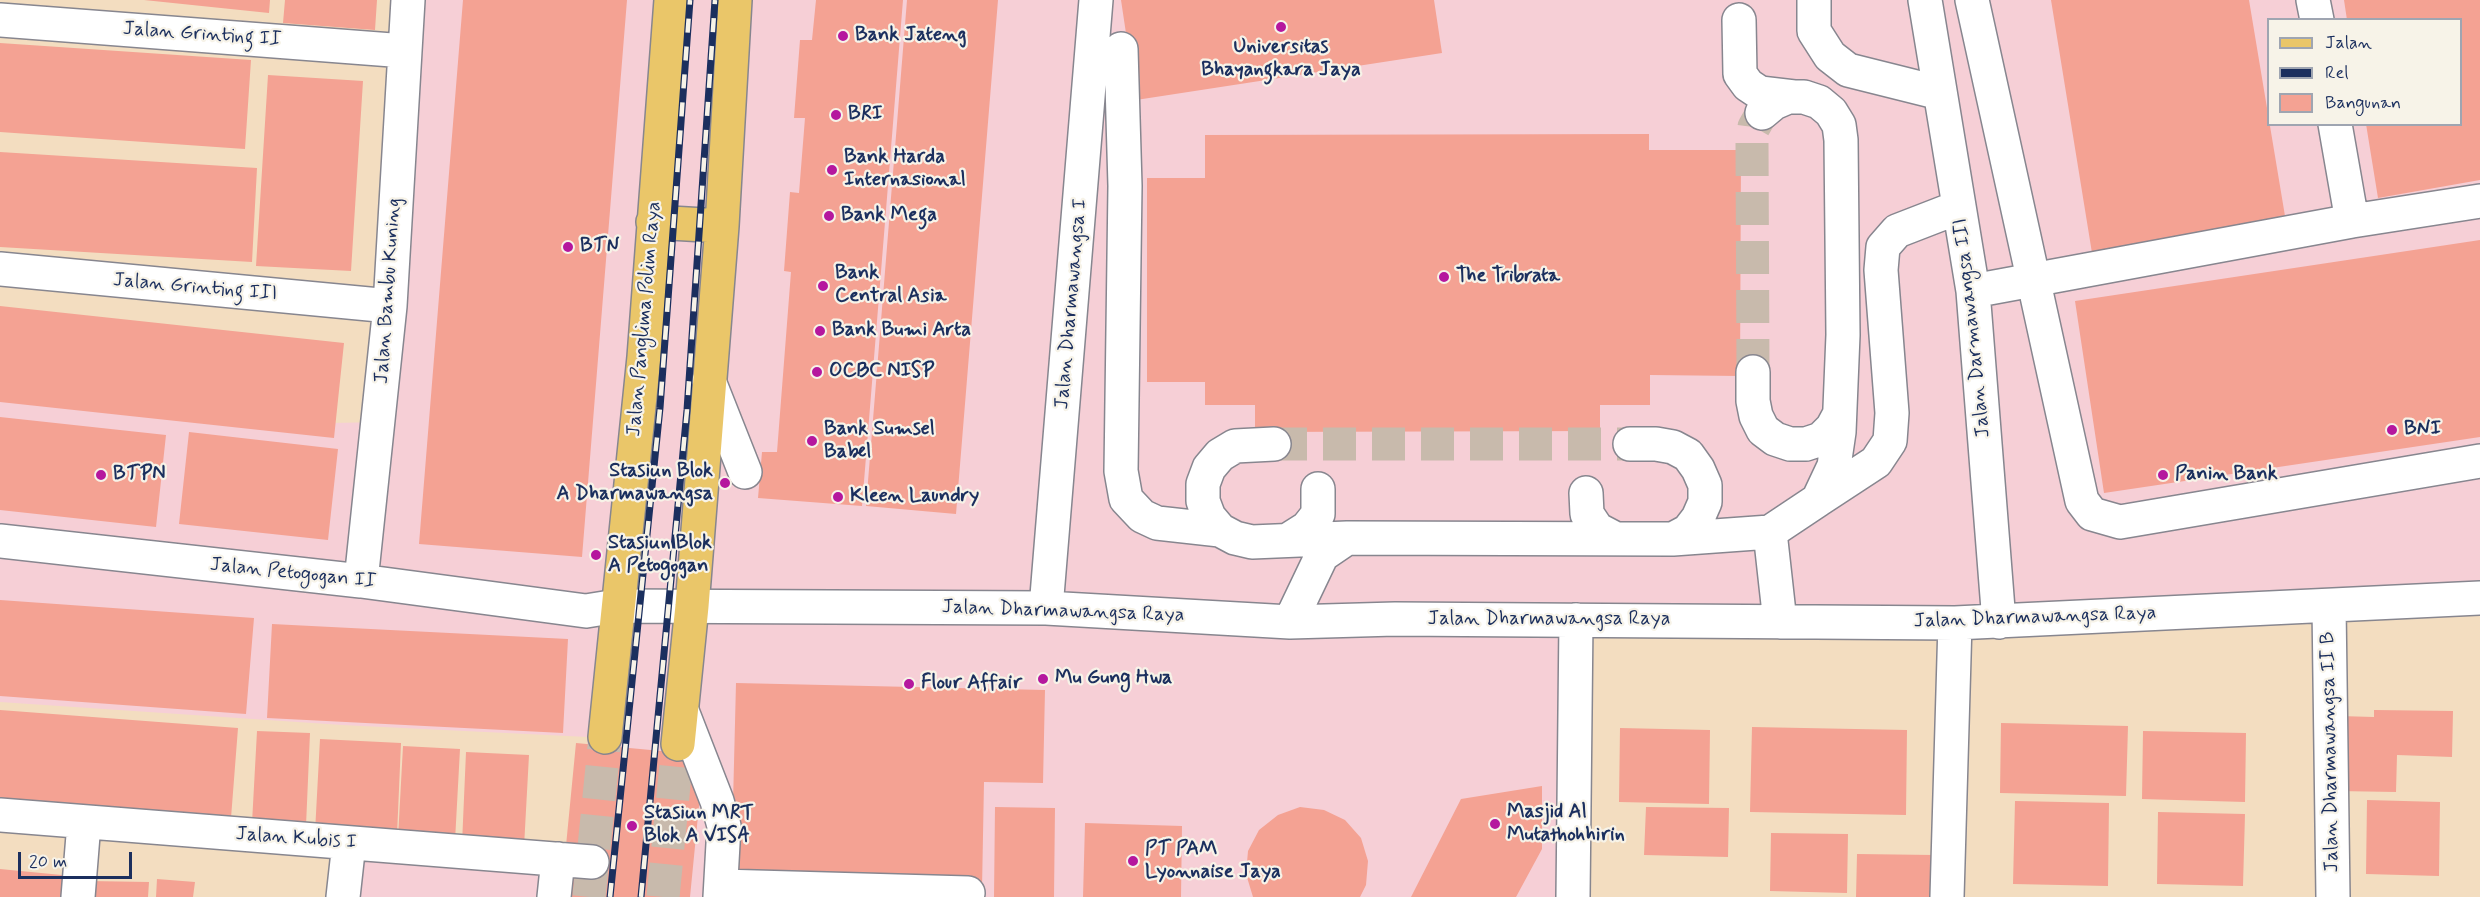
<!DOCTYPE html>
<html>
<head>
<meta charset="utf-8">
<style>
	body { margin:0 }
	#map { position:relative; width:2480px; height:897px; overflow:hidden; background:#f3ddc0; font-family:Mynerve,sans-serif }
	canvas { display:block }
	.legend { position:absolute; left:2267px; top:18px; width:195px; height:108px; box-sizing:border-box; background:#f7f3e8; border:2px solid #9fa5b1; margin:0; padding:8px 10px; list-style:none; font-size:18px; color:#1b2f5e }
	.legend li { display:flex; align-items:center; gap:12px; height:30px }
	.legend b { width:30px; border:2px solid #9fa5b1 }
	.scale { position:absolute; left:18px; top:852px; width:114px; height:27px; box-sizing:border-box; border:3px solid #1b2f5e; border-top:0; padding-left:8px; font-size:18px; line-height:21px; white-space:nowrap; color:#1b2f5e; -webkit-text-stroke:4px #f7f3e8; paint-order:stroke }
</style>
</head>
<body>
<div id="map">
<canvas width="2480" height="897"></canvas>
<ul class="legend">
<li><b style="height:8px;background:#eac669"></b>Jalan</li>
<li><b style="height:8px;background:#1b2f5e"></b>Rel</li>
<li><b style="height:16px;background:#f4a293"></b>Bangunan</li>
</ul>
<div class="scale">20 m</div>
</div>
<script>
const g = document.querySelector('canvas').getContext('2d');
g.lineJoin = 'round';
function paint(path, color) {
  g.fillStyle = color;
  g.fill(path, 'evenodd');
}
function toPath(rows) {
  const path = new Path2D();
  for (const r of rows) {
    path.moveTo(r[0], r[1]);
    for (let i = 2; i < r.length; i += 2) path.lineTo(r[i], r[i + 1]);
  }
  return path;
}
function strokePath(path, color, width, dash) {
  g.strokeStyle = color;
  g.lineWidth = width;
  g.lineCap = dash ? 'butt' : 'round';
  g.setLineDash(dash || []);
  g.stroke(path);
}
function drawText(font, color, halo, rows, align = 'center') {
  g.font = font + ' Mynerve,sans-serif';
  g.lineWidth = 4.5;
  g.setLineDash([]);
  g.textBaseline = 'middle';
  g.strokeStyle = halo;
  g.fillStyle = color;
  for (const [text, x, y, turn = 0] of rows) {
    g.save();
    g.translate(x, y);
    g.rotate((+turn || 0) * Math.PI / 180);
    g.textAlign = isNaN(turn) ? turn : align;
    if (halo) g.strokeText(text, 0, 0);
    g.fillText(text, 0, 0);
    g.restore();
  }
}
paint(toPath([
	[425,0,2480,0,2480,608,1575,630,1573,897,350,897,352,868,369,855,569,857,580,838,588,737,342,725,0,702,0,386,331,423,383,422,410,204],
	[2268,20,2460,20,2460,124,2268,124]
]), '#f6cfd6');
paint(toPath([
	[144,0,270,0,269,13],
	[285,0,377,0,375,30,283,23],
	[463,0,627,0,582,557,419,544],
	[816,0,903,0,862,506,758,498,762,452,777,452,791,272,784,271,790,192,799,193,805,118,794,118,800,40,812,40],
	[907,0,998,0,956,514,866,506],
	[1121,0,1434,0,1442,53,1136,100],
	[2051,0,2249,0,2286,222,2092,253],
	[2344,0,2480,0,2480,180,2378,198,2366,124,2460,124,2460,20,2347,20],
	[0,43,251,60,245,149,0,132],
	[268,75,363,81,351,271,256,266],
	[1649,134,1649,150,1741,150,1740,376,1650,375,1650,405,1600,405,1600,431,1255,432,1255,405,1205,405,1205,382,1147,382,1147,178,1205,178,1205,135],
	[0,152,257,168,252,262,0,247],
	[2480,240,2480,437,2104,493,2075,301],
	[0,306,344,343,334,438,0,402],
	[0,417,166,435,156,527,0,510],
	[189,432,338,449,328,540,179,524],
	[0,600,254,618,246,714,0,696],
	[272,624,568,639,563,733,267,718],
	[736,683,1045,690,1043,783,984,782,982,889,731,883],
	[0,710,238,728,231,818,0,801],
	[2374,710,2453,711,2452,757,2397,755,2396,792,2337,791,2339,716,2374,717],
	[2001,723,2128,726,2126,796,2000,793],
	[1752,727,1907,730,1906,815,1750,812],
	[1620,728,1710,730,1709,804,1619,802],
	[257,731,310,733,306,826,252,823],
	[2143,731,2246,733,2245,802,2142,799],
	[320,739,401,743,397,835,315,832],
	[576,743,704,755,690,897,561,897],
	[403,746,460,749,455,841,398,838],
	[466,752,529,755,524,847,462,844],
	[1542,786,1542,849,1516,897,1411,897,1461,799],
	[2367,800,2440,802,2439,876,2366,874],
	[2015,801,2109,803,2108,886,2013,884],
	[995,807,1055,808,1054,897,994,897],
	[1300,807,1324,810,1345,820,1361,838,1368,861,1366,885,1360,897,1253,897,1246,874,1248,851,1259,830,1278,815],
	[1646,807,1729,808,1728,857,1644,855],
	[2158,812,2245,814,2243,886,2157,884],
	[1085,823,1182,826,1181,897,1083,897],
	[1771,833,1848,834,1847,893,1770,891],
	[1857,854,1934,855,1933,897,1856,897],
	[0,869,72,876,70,897,0,897],
	[157,879,195,882,193,897,156,897],
	[88,881,149,882,148,897,88,897]
]), '#f4a293');
strokePath(toPath([
	[1753,372,1752,142,1754,127,1762,113],
	[1274,444,1630,444]
]), '#c8baac', 33, [33, 16]);
strokePath(toPath([
	[589,897,605,737],
	[663,897,678,744]
]), '#c8baac', 33, [33, 16]);
const minor = toPath([
	[1814,0,1814,31,1830,56,1848,70,1940,93],
	[1925,0,1973,291,1999,622],
	[1972,0,2082,501,2092,514,2120,522,2480,461],
	[2313,0,2317,20],
	[0,20,405,51],
	[1739,20,1740,74,1748,85,1760,93,1794,97],
	[1121,49,1125,186,1121,471,1126,499,1142,516,1157,523,1220,530],
	[2335,124,2352,221],
	[0,269,390,306],
	[1973,291,2352,221,2480,201],
	[1753,372,1753,401,1756,416,1763,430,1775,439,1790,444,1806,444,1821,439,1832,428,1839,415],
	[709,381,745,472],
	[1274,444,1235,446,1220,455,1209,468,1203,484,1203,501,1209,517,1220,530,1235,538,1252,542,1347,538,1673,539,1770,532,1818,500,1834,466,1839,432,1843,335,1841,140,1839,125,1831,112,1819,102,1804,97,1788,97,1774,103,1762,113],
	[1630,444,1656,444,1673,447,1688,455,1698,469,1705,485,1705,502,1698,518,1688,531,1673,539],
	[1586,493,1587,514,1597,529,1616,539],
	[1818,500,1876,462,1890,441,1892,413,1881,270,1883,247,1897,231,1959,207],
	[1770,532,1780,622],
	[1288,540,1307,528,1318,514,1318,489],
	[0,541,361,581,586,611,617,606,1046,608,1290,622,1395,619,1955,623,2480,598],
	[361,581,390,306,408,0],
	[2329,606,2333,897],
	[1046,608,1096,0],
	[1290,622,1322,555,1347,538],
	[682,711,717,801,724,826,720,897],
	[0,815,592,862],
	[721,886,968,893],
	[78,897,84,823],
	[343,897,349,843],
	[554,897,558,859],
	[1573,897,1576,620],
	[1947,897,1955,623]
]);
const major = toPath([
	[653,222,722,226],
	[605,737,644,357,671,0],
	[678,744,692,606,722,226,735,0]
]);
strokePath(minor, '#87868f', 36);
strokePath(major, '#87868f', 36);
strokePath(minor, '#fff', 33);
strokePath(major, '#eac669', 33);
const rail = toPath([
	[610,897,660,408,690,0],
	[641,897,687,410,715,0]
]);
strokePath(rail, '#1b2f5e', 7);
strokePath(rail, '#f7f3e8', 4.5, [14]);
for (const [x, y, r, color] of [
	[1281,27,6,"#b5179e"],
	[843,36,6,"#b5179e"],
	[836,115,6,"#b5179e"],
	[832,170,6,"#b5179e"],
	[829,216,6,"#b5179e"],
	[568,247,6,"#b5179e"],
	[1444,277,6,"#b5179e"],
	[823,286,6,"#b5179e"],
	[820,331,6,"#b5179e"],
	[817,372,6,"#b5179e"],
	[2392,430,6,"#b5179e"],
	[812,441,6,"#b5179e"],
	[101,475,6,"#b5179e"],
	[2163,475,6,"#b5179e"],
	[725,483,6,"#b5179e"],
	[838,497,6,"#b5179e"],
	[596,555,6,"#b5179e"],
	[1043,679,6,"#b5179e"],
	[909,684,6,"#b5179e"],
	[1495,824,6,"#b5179e"],
	[632,826,6,"#b5179e"],
	[1133,861,6,"#b5179e"]
]) {
  const dot = new Path2D();
  dot.arc(x, y, r, 0, 2 * Math.PI);
  g.fillStyle = color;
  g.fill(dot);
  strokePath(dot, '#f7f3e8', 2);
}
drawText('20px', '#1b2f5e', '#f7f3e8', [
	["Jalan Grinting II",202,35,4],
	["Jalan Grinting III",195,288,5],
	["Jalan Bambu Kuning",389,291,-86],
	["Jalan Dharmawangsa I",1072,304,-85],
	["Jalan Panglima Polim Raya",645,319,-85],
	["Jalan Darmawangsa III",1973,328,-96],
	["Jalan Petogogan II",293,574,6],
	["Jalan Dharmawangsa Raya",1063,612,2],
	["Jalan Dharmawangsa Raya",2035,618,-2],
	["Jalan Dharmawangsa Raya",1549,620],
	["Jalan Dharmawangsa II B",2331,752,-91],
	["Jalan Kubis I",296,839,4]
]);
drawText('bold 20px', '#1b2f5e', '#f7f3e8', [
	["Bank Jateng",855,36],
	["Universitas",1281,48,"center"],
	["Bhayangkara Jaya",1281,71,"center"],
	["BRI",848,115],
	["Bank Harda",844,158],
	["Internasional",844,181],
	["Bank Mega",841,216],
	["BTN",580,247],
	["Bank",835,274],
	["Central Asia",835,297],
	["The Tribrata",1456,277],
	["Bank Bumi Arta",832,331],
	["OCBC NISP",829,372],
	["Bank Sumsel",824,430],
	["Babel",824,453],
	["BNI",2404,430],
	["Stasiun Blok",713,472,"right"],
	["A Dharmawangsa",713,495,"right"],
	["BTPN",113,475],
	["Panin Bank",2175,475],
	["Kleen Laundry",850,497],
	["Stasiun Blok",608,544],
	["A Petogogan",608,567],
	["Mu Gung Hwa",1055,679],
	["Flour Affair",921,684],
	["Masjid Al",1507,813],
	["Mutathohhirin",1507,836],
	["Stasiun MRT",644,814],
	["Blok A VISA",644,837],
	["PT PAM",1145,850],
	["Lyonnaise Jaya",1145,873]
], 'left');
</script>
</body>
</html>
